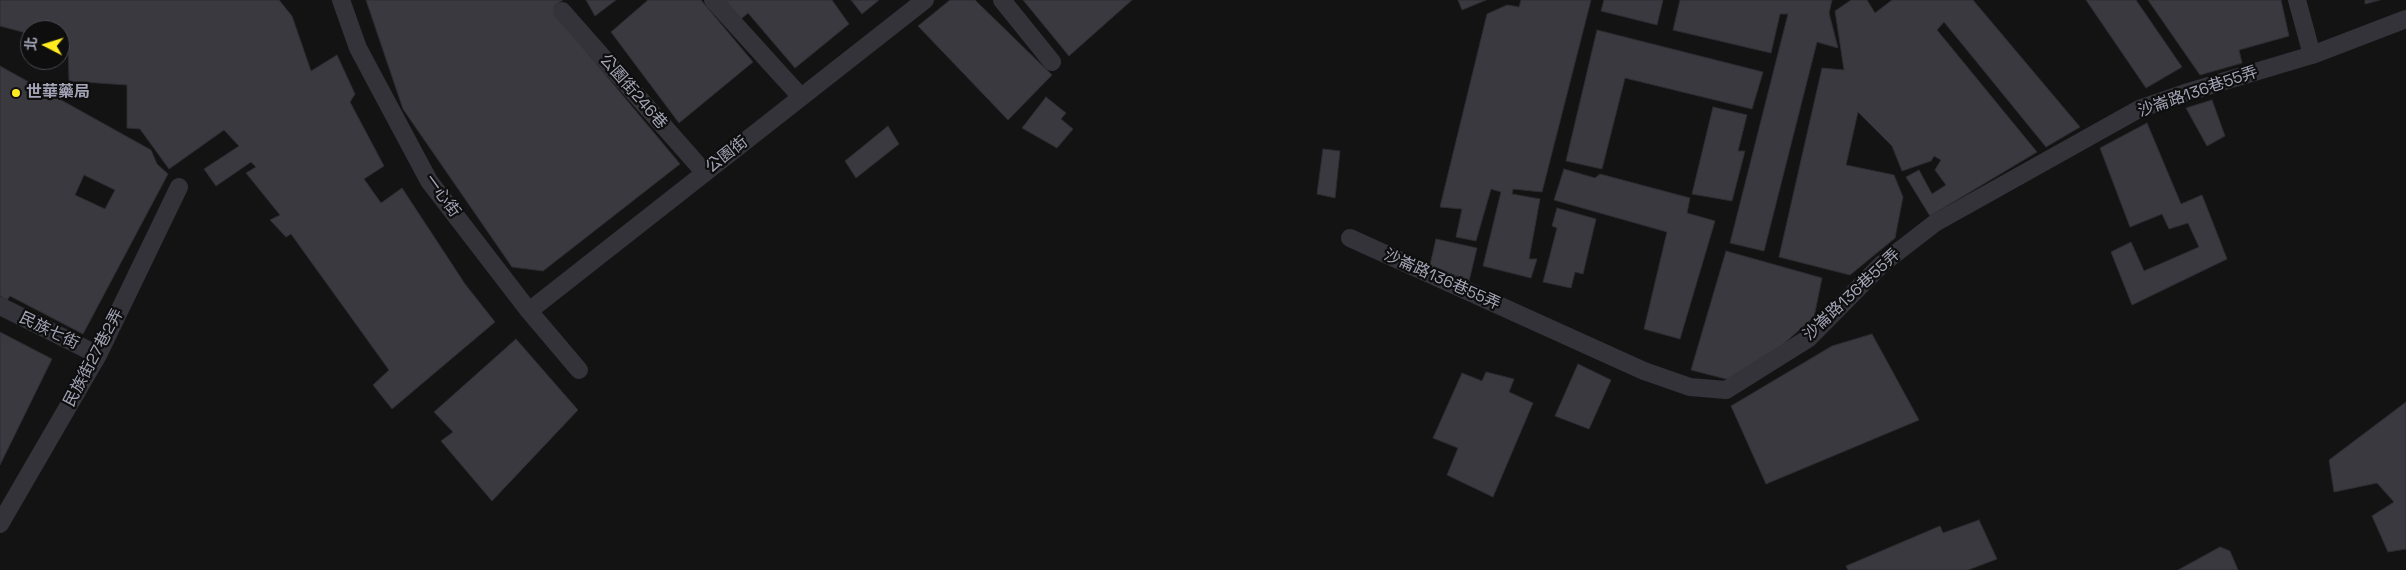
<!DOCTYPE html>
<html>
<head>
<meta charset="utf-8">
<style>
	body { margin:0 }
	#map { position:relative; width:2406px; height:570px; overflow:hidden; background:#131314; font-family:"Space Grotesk","Noto Sans TC",sans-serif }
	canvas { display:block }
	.north { position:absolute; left:20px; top:20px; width:50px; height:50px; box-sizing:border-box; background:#0e0e0f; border:1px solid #4a4a52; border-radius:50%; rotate:275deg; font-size:14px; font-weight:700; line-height:20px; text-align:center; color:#a3a4b6 }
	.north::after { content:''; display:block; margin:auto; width:18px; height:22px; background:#ffeb20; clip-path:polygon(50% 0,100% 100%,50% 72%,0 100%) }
</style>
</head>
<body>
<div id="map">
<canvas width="2406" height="570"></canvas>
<div class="north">北</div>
</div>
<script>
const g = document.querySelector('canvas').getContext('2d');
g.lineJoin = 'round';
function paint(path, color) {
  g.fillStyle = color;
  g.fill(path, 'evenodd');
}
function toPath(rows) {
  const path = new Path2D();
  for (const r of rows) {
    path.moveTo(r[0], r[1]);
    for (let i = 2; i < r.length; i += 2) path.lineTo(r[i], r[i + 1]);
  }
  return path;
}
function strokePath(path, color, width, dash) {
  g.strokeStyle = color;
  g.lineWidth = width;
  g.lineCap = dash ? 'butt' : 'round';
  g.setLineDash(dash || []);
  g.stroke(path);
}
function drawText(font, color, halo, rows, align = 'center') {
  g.font = font + ' "Space Grotesk","Noto Sans TC",sans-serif';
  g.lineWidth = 4.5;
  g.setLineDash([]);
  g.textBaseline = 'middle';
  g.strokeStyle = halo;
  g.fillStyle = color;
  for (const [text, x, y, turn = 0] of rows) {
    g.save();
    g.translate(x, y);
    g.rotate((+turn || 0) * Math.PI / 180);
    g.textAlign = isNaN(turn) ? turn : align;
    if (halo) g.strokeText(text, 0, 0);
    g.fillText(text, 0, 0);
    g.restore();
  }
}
const building = toPath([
	[0,0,279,0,292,16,311,71,337,55,355,94,350,102,384,166,364,179,381,203,402,188,465,284,495,322,392,409,373,385,389,370,291,234,286,237,270,220,280,215,246,173,256,167,251,162,216,186,204,169,239,146,224,130,169,169,140,129,127,128,127,85,69,81,68,44,60,44,60,30,30,30,30,45,27,45,26,33,0,26,0,0],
	[366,0,563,0,555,5,565,26,680,164,543,271,512,267,403,109,366,0],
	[586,0,616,0,595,16,586,0],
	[648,0,701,0,753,62,679,123,611,32,648,0],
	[725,0,832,0,849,24,795,68,748,13,741,19,725,0],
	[851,0,879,0,862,14,851,0],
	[950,0,975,0,1052,75,1008,120,918,26,950,0],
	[1023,0,1132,0,1069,56,1023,0],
	[1458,0,1486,0,1462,10,1458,0],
	[1521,0,1591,0,1542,192,1513,189,1512,194,1540,199,1529,259,1537,259,1531,278,1483,266,1501,192,1491,189,1476,241,1456,237,1462,209,1440,207,1487,14,1507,5,1519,7,1521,0],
	[1604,0,1663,0,1657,25,1601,11,1604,0],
	[1680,0,1832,0,1829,13,1838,48,1817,42,1764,251,1730,243,1788,14,1780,14,1771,53,1673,30,1680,0],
	[1851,0,1867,0,1875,13,1892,0,1973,0,2080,127,2046,147,1944,22,1937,30,2037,152,1930,216,1906,177,1919,170,1932,194,1946,185,1935,170,1941,160,1934,156,1931,161,1902,171,1892,146,1858,112,1846,165,1894,175,1903,197,1895,238,1850,275,1779,257,1822,68,1844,70,1835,11,1851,0],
	[2086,0,2136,0,2182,67,2146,88,2086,0],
	[2148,0,2281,0,2289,36,2239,50,2242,63,2200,75,2148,0],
	[2365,0,2380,0,2365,4,2365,0],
	[1597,30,1763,72,1752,109,1625,78,1602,169,1566,161,1597,30],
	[0,66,151,150,157,164,168,174,83,334,10,296,7,300,0,296,0,66],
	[84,175,115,190,105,209,75,195,84,175],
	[1046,97,1066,113,1061,119,1073,129,1057,148,1022,128,1046,97],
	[2212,100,2225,136,2207,146,2186,108,2212,100],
	[1713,107,1747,115,1738,151,1745,151,1732,201,1692,194,1713,107],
	[2147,123,2181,204,2202,195,2227,259,2132,305,2111,252,2131,242,2144,271,2199,247,2188,223,2169,229,2162,214,2130,227,2100,148,2147,123],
	[888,126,899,144,856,178,845,161,888,126],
	[1323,149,1340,151,1335,198,1317,194,1323,149],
	[1564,169,1595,178,1600,174,1690,198,1687,213,1715,221,1680,339,1644,329,1667,232,1554,200,1564,169],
	[1557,208,1596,219,1583,274,1575,272,1571,288,1543,282,1557,228,1552,226,1557,208],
	[1436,239,1477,248,1469,281,1430,265,1436,239],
	[1726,251,1822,278,1814,317,1764,361,1741,375,1726,379,1691,370,1726,251],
	[0,332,52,359,0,465,0,332],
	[1872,334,1919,420,1766,484,1731,406,1832,346,1872,334],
	[516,339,578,410,492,501,441,441,453,432,434,412,516,339],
	[1578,364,1611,380,1589,429,1555,416,1578,364],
	[1486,372,1514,379,1509,392,1533,403,1493,497,1447,475,1458,448,1433,438,1462,373,1482,381,1486,372],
	[2406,402,2406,549,2388,552,2372,516,2394,502,2377,483,2334,492,2329,460,2406,402],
	[1979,520,1997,559,1968,570,1848,570,1846,566,1940,526,1943,533,1979,520],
	[2220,547,2230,551,2238,570,2178,570,2220,547]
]);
paint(building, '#3a3940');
strokePath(building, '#2d2c31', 1);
strokePath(toPath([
	[341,0,358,48,429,181,529,311,579,370],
	[713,0,801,97],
	[1002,0,1052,62],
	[2297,0,2312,55],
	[562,11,705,173],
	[1350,238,1644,371,1690,387,1726,390,1809,338,1882,264,1935,223,2139,109,2188,92,2312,55,2406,19],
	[0,306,98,355],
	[529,311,925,0],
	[0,524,98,355,179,187]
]), '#34333a', 18);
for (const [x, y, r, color] of [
	[16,93,5,"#ffeb20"]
]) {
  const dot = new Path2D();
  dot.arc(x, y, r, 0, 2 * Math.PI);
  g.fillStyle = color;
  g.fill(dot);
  strokePath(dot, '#0e0e0f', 2);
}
drawText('16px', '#a3a4b6', '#0e0e0f', [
	["公園街246巷",633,92,49],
	["沙崙路136巷55弄",2198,92,-19],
	["公園街",727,155,-38],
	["一心街",442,196,54],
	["沙崙路136巷55弄",1442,280,24],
	["沙崙路136巷55弄",1852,295,-43],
	["民族七街",49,331,26],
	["民族街27巷2弄",94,358,-62]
]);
drawText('bold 16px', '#a3a4b6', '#0e0e0f', [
	["世華藥局",26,93]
], 'left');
</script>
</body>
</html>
